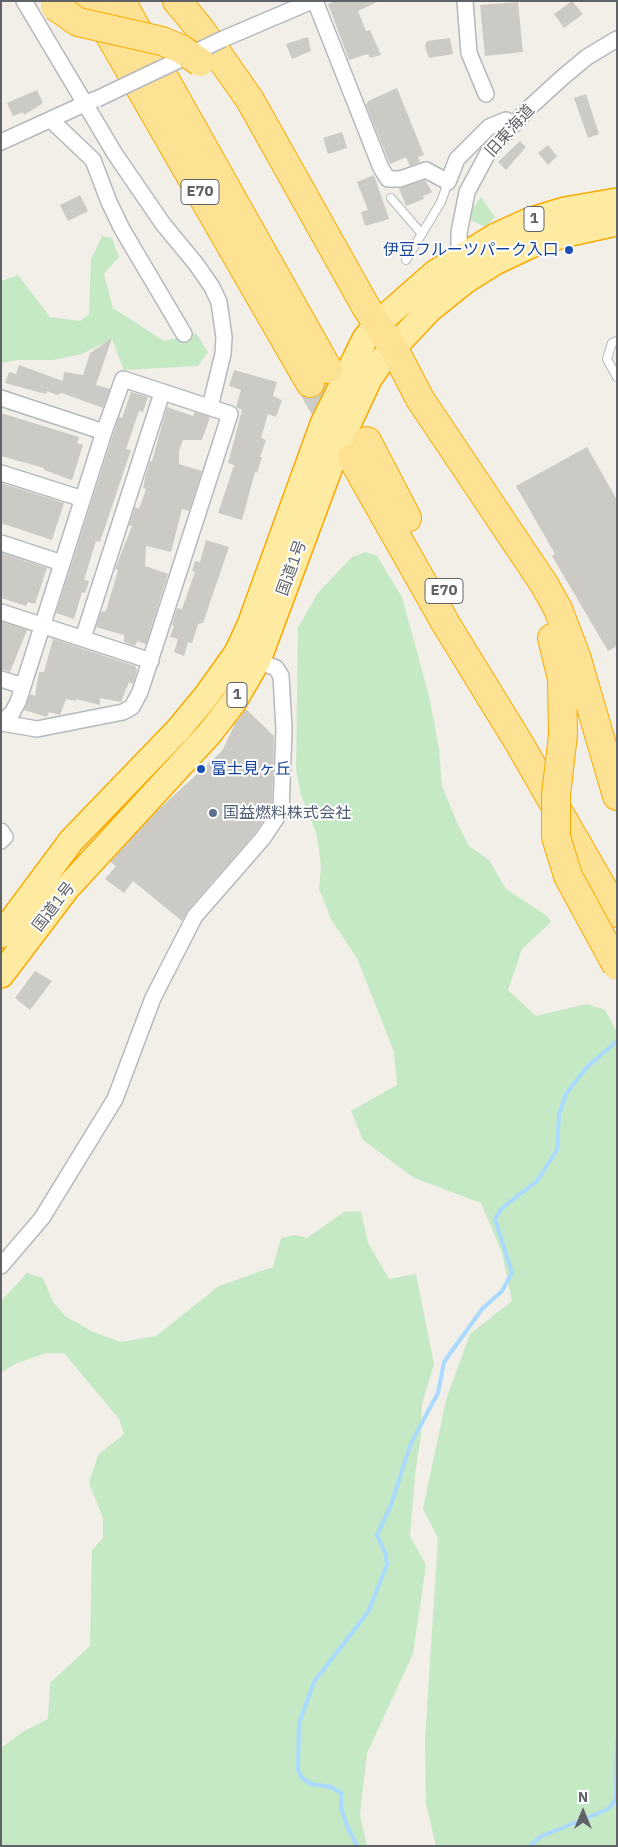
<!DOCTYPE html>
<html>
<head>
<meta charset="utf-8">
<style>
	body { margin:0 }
	#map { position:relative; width:618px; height:1847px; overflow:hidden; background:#f1efe8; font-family:"IBM Plex Sans",sans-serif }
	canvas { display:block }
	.frame { position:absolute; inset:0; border:2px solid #5f6368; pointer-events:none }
	.north { position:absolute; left:558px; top:1787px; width:50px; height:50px; -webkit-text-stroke:4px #fff; paint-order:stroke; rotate:0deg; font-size:14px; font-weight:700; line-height:20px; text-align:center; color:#5f6368 }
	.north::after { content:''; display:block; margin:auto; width:18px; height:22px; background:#5f6368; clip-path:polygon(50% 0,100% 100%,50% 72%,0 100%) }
</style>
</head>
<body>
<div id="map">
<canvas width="618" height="1847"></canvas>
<div class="frame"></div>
<div class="north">N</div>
</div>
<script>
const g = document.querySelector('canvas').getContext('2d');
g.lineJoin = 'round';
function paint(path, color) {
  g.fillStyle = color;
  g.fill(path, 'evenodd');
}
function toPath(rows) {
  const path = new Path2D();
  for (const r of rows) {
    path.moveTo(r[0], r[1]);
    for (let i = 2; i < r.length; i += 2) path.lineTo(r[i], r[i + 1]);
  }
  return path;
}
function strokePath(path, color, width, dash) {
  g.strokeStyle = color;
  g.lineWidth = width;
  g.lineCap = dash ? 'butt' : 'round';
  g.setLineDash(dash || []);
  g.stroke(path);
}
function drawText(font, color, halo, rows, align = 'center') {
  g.font = font + ' "IBM Plex Sans","Noto Sans JP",sans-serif';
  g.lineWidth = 4;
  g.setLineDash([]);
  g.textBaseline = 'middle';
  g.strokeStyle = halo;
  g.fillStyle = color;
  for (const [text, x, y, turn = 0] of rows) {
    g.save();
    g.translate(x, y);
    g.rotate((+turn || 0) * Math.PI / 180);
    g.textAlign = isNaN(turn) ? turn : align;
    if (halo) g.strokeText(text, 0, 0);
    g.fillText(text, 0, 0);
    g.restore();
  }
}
paint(toPath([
	[481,197,495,217,485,227,471,220,471,211],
	[102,236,112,238,119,257,104,274,113,308,164,341,196,333,208,352,198,366,124,370,112,339,82,354,53,360,18,360,1,363,1,281,18,275,50,317,80,321,89,314,91,260],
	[366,552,377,556,402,597,429,696,439,749,442,786,458,825,469,846,489,860,506,889,547,916,551,922,522,949,508,990,536,1016,587,1004,605,1010,617,1032,617,1846,436,1846,426,1804,425,1740,438,1538,423,1509,446,1400,470,1334,512,1301,502,1253,481,1203,414,1178,363,1140,351,1111,397,1085,394,1052,357,958,332,921,319,889,321,867,317,835,301,795,296,769,298,628,318,593,352,557],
	[361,1211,368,1243,389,1279,416,1274,434,1364,422,1404,421,1435,415,1475,410,1536,426,1565,413,1654,367,1753,360,1815,367,1846,1,1846,1,1748,24,1731,48,1719,50,1683,90,1646,92,1550,103,1538,103,1518,89,1483,98,1455,124,1434,119,1419,64,1353,46,1353,15,1364,1,1373,1,1301,27,1273,43,1278,53,1302,65,1316,93,1332,121,1342,156,1336,219,1286,273,1267,281,1238,294,1235,307,1238,344,1212]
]), '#c5e8c5');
strokePath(toPath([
	[357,1846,347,1826,341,1808,341,1793,331,1787,311,1784,302,1778,298,1770,299,1723,314,1682,368,1612,387,1565,386,1555,377,1535,391,1505,411,1443,438,1393,444,1362,482,1309,502,1291,512,1273,495,1219,501,1209,537,1181,557,1150,559,1114,566,1094,586,1068,617,1041],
	[530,1846,540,1837,606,1810,612,1805,616,1798,617,1740]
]), '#aadaff', 4);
paint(toPath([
	[336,1,379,1,358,11,366,31,370,30,381,55,370,58,368,54,349,60,328,4],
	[572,1,583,14,564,28,554,14],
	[518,2,523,52,485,56,480,5],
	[308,37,311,51,292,59,286,44],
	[450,38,453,54,429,58,425,46,427,41],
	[397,88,424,155,418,157,420,162,410,166,406,157,390,164,366,105,368,101],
	[37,90,43,103,24,115,23,112,13,116,7,103],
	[586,94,599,134,588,138,574,98],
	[342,132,347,148,328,154,323,138],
	[520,141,526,147,506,170,498,162],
	[548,145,557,156,548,165,538,153],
	[374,175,389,219,365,226,361,212,368,210,357,182],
	[425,180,432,192,423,196,424,199,406,206,399,188],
	[80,195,88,211,68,221,60,205],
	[112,338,96,385,110,389,103,408,62,393,57,395,47,391,46,394,5,383,9,372,16,374,19,365,63,381,64,372,83,375,90,353],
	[234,370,277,382,273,396,282,400,276,417,268,414,261,438,266,440,260,457,262,457,257,473,255,472,242,520,218,513,234,465,228,463,242,410,236,407,241,390,229,386],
	[131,392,148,397,143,412,139,411,126,449,131,450,100,542,96,541,84,580,89,581,85,593,82,592,74,619,56,613,113,435,119,417,122,418],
	[167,407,193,416,195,412,210,417,202,440,183,440,179,451,179,464,202,471,189,511,182,509,171,552,146,546,145,566,168,574,146,644,137,641,135,646,124,642,124,635,96,627,101,612,106,611,118,570,115,569,132,526,129,525,135,507,139,509,146,489,143,488,146,474,150,461,152,461],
	[1,413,79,437,77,443,83,445,72,480,44,470,44,468,1,456],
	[587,447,617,500,617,646,608,651,552,556,555,554,516,486],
	[1,483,64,503,52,540,1,523],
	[206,540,229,547,203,623,198,624,192,643,188,642,184,656,174,652,178,639,170,637,174,626,172,625,177,608,182,609,195,572,192,571,195,561,200,562],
	[1,553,47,568,35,604,28,602,26,606,1,598],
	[1,622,27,630,10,672,1,669],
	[53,639,135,666,137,670,133,684,129,682,121,702,100,698,100,705,76,699,76,701,66,699,60,715,49,712,47,717,24,710,30,694,35,696,39,672,44,672],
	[246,709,274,736,272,808,256,832,188,910,182,921,133,881,124,893,105,879,116,866,110,862,157,811,222,751,235,724],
	[35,971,52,981,30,1010,15,998]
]), '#cccac5');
strokePath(toPath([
	[310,383,339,435]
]), '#ccccc8', 28, [28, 14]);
const service = toPath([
	[391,198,422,234],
	[406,260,441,202,448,182],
	[617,341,612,343,607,359,617,377]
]);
const minor = toPath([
	[24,1,115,154,163,224,196,264,212,287,219,302,224,337,223,354,210,407],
	[315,1,381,168,388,179,400,179,426,170,448,182,457,159,489,127,506,120,514,124],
	[465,1,469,53,486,94],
	[223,39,312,1],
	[51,120,93,160,109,202,122,229,184,334],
	[1,142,93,100],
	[459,257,459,233,467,192,489,151,529,108,563,77,587,57,617,39],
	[1,398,104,432],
	[1,473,83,499],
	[1,543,62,563],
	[1,612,151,661],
	[83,638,162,393],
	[1,679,23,686],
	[1,723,12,713,18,702,104,432,123,379,230,414,140,692,132,707,123,712,37,729,2,723],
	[1,831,5,837,1,841],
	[1,1266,42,1218,115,1099,153,998,195,916,263,838,281,811,284,729,281,676,276,668,250,658]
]);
const trunk = toPath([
	[1,935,71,841,179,729,207,695,237,653,250,625,323,424,365,339,376,325,435,273,496,236,529,221,565,210,617,201],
	[1,975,67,888,209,734,233,703,258,660,337,448,369,379,382,360,430,309,465,281,495,262,531,245,566,234,617,223]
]);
const motorway = toPath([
	[90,1,310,383],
	[121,1,328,369],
	[177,1,201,30,250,100,366,307,393,347,420,399,544,584,558,609,576,656,617,796],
	[367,441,407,518],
	[352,458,446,624,519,743,617,913],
	[552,638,562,679,563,735]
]);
strokePath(service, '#b5b8bc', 10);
strokePath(minor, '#b5b8bc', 18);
strokePath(trunk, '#f9ab00', 28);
strokePath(motorway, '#f9ab00', 30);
strokePath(service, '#fff', 8);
strokePath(minor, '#fff', 15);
strokePath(trunk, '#feeaa1', 25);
strokePath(motorway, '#fde293', 28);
const minorBridge = toPath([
	[97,99,223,39]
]);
const motorwayBridge = toPath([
	[55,6,78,22,162,41,181,49,200,62],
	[563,735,556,795,556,837,568,876,617,966]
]);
strokePath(minorBridge, '#b5b8bc', 18, []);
strokePath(motorwayBridge, '#f9ab00', 30, []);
strokePath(minorBridge, '#fff', 15);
strokePath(motorwayBridge, '#fde293', 28);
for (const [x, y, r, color] of [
	[569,250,5,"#1a4fb4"],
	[201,769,5,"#1a4fb4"],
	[213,813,5,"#5c6f8a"]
]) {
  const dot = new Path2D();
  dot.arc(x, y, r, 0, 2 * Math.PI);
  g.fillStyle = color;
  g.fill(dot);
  strokePath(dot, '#fff', 2);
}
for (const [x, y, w] of [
	[200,192,38],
	[534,219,20],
	[444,591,38],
	[237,695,20]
]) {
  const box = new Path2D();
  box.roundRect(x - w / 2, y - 12.5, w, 25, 4);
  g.fillStyle = '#fff';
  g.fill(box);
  strokePath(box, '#5f6368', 1);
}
drawText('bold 15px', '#5f6368', null, [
	["E70",200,192],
	["1",534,219],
	["E70",444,591],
	["1",237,695]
]);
drawText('16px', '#5f6368', '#fff', [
	["旧東海道",510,131,-48],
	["国道1号",292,568,-70],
	["国道1号",54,907,-52]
]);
drawText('16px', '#164399', '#fff', [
	["伊豆フルーツパーク入口",559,250],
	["富士見ヶ丘",211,769,"left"]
], 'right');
drawText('16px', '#4e5e75', '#fff', [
	["国益燃料株式会社",223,813]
], 'left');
</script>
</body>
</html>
